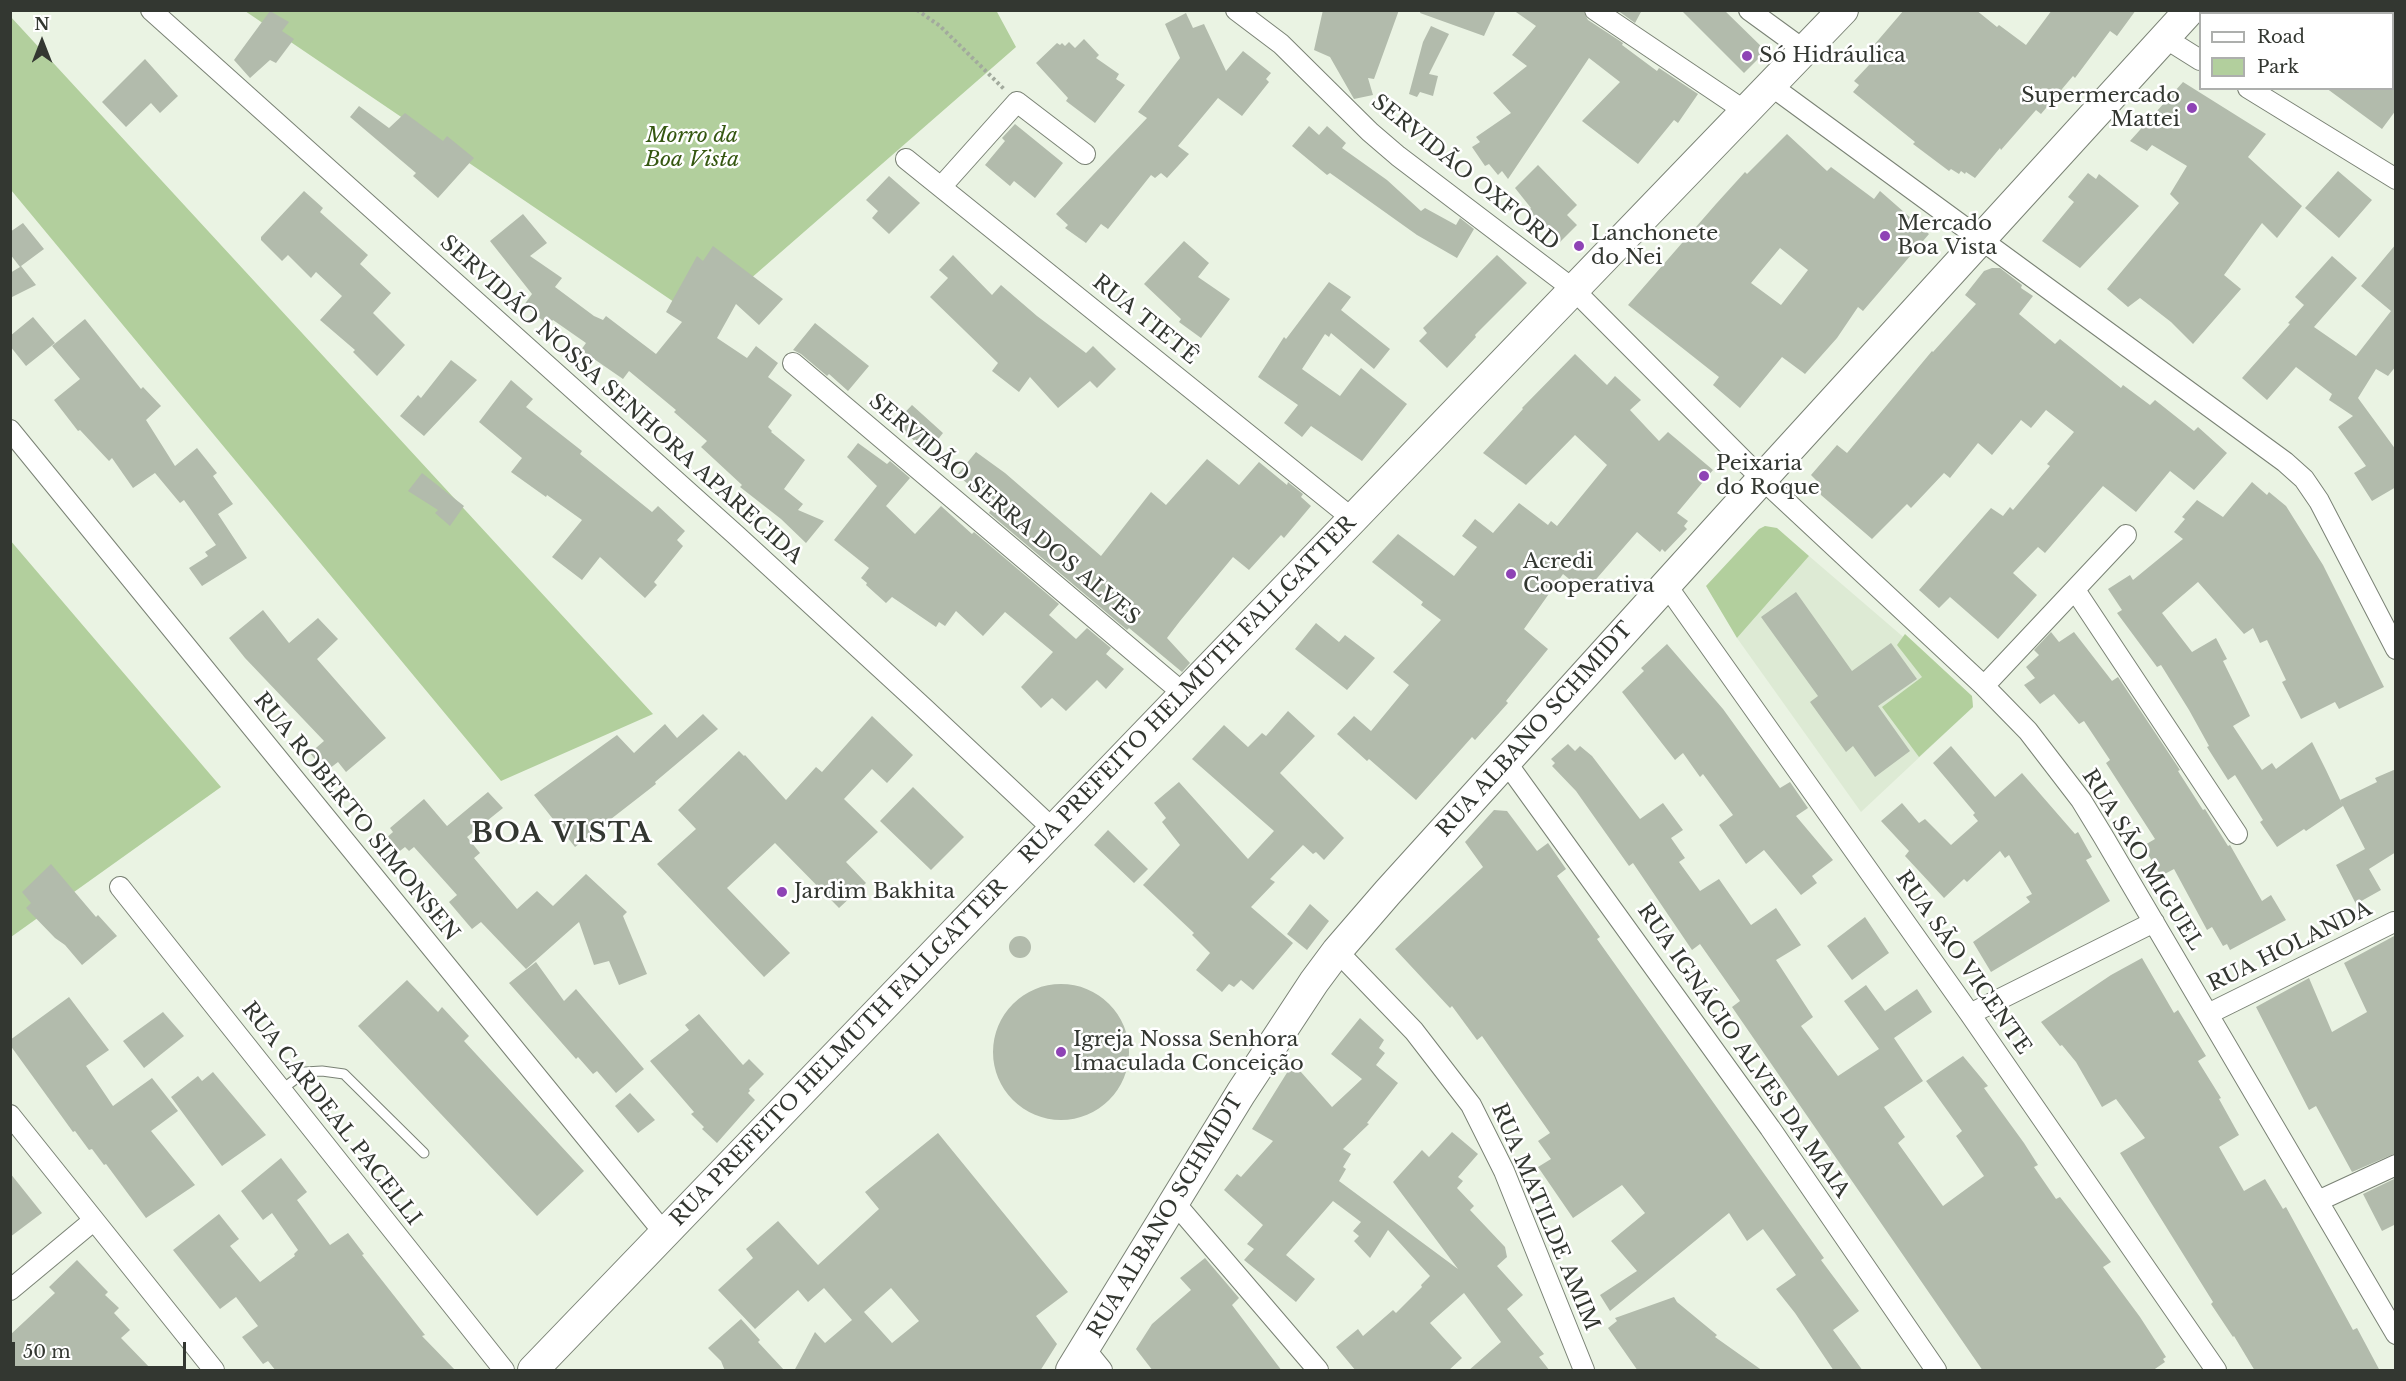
<!DOCTYPE html>
<html>
<head>
<meta charset="utf-8">
<style>
	body { margin:0 }
	#map { position:relative; width:2406px; height:1381px; overflow:hidden; background:#eaf3e3; font-family:"Libre Baskerville",serif }
	canvas { display:block }
	.frame { position:absolute; inset:0; border:12px solid #333731; pointer-events:none }
	.legend { position:absolute; left:2199px; top:12px; width:195px; height:78px; box-sizing:border-box; background:#fff; border:2px solid #adafad; margin:0; padding:8px 10px; list-style:none; font-size:18px; color:#333731 }
	.legend li { display:flex; align-items:center; gap:12px; height:30px }
	.legend b { width:30px; border:2px solid #adafad }
	.north { position:absolute; left:12px; top:12px; width:60px; height:60px; -webkit-text-stroke:4px #fff; paint-order:stroke; rotate:0deg; font-size:16px; font-weight:700; line-height:24px; text-align:center; color:#333731 }
	.north::after { content:''; display:block; margin:auto; width:21px; height:27px; background:#333731; clip-path:polygon(50% 0,100% 100%,50% 72%,0 100%) }
	.scale { position:absolute; left:12px; top:1342px; width:174px; height:27px; box-sizing:border-box; border:3px solid #333731; border-top:0; padding-left:8px; font-size:18px; line-height:21px; white-space:nowrap; color:#333731; -webkit-text-stroke:4px #fff; paint-order:stroke }
</style>
</head>
<body>
<div id="map">
<canvas width="2406" height="1381"></canvas>
<div class="frame"></div>
<ul class="legend">
<li><b style="height:8px;background:#fff"></b>Road</li>
<li><b style="height:16px;background:#b2cf9d"></b>Park</li>
</ul>
<div class="north">N</div>
<div class="scale">50 m</div>
</div>
<script>
const g = document.querySelector('canvas').getContext('2d');
g.lineJoin = 'round';
function paint(path, color) {
  g.fillStyle = color;
  g.fill(path, 'evenodd');
}
function toPath(rows) {
  const path = new Path2D();
  for (const r of rows) {
    if (r.length === 3) {
      path.moveTo(r[0] + r[2], r[1]);
      path.arc(r[0], r[1], r[2], 0, 2 * Math.PI);
      continue;
    }
    path.moveTo(r[0], r[1]);
    for (let i = 2; i < r.length; i += 2) path.lineTo(r[i], r[i + 1]);
  }
  return path;
}
function strokePath(path, color, width, dash) {
  g.strokeStyle = color;
  g.lineWidth = width;
  g.lineCap = dash ? 'butt' : 'round';
  g.setLineDash(dash || []);
  g.stroke(path);
}
function drawText(font, color, halo, rows, align = 'center') {
  g.font = font + ' "Libre Baskerville",serif';
  g.lineWidth = 5;
  g.setLineDash([]);
  g.textBaseline = 'middle';
  g.strokeStyle = halo;
  g.fillStyle = color;
  for (const [text, x, y, turn = 0] of rows) {
    g.save();
    g.translate(x, y);
    g.rotate((+turn || 0) * Math.PI / 180);
    g.textAlign = isNaN(turn) ? turn : align;
    if (halo) g.strokeText(text, 0, 0);
    g.fillText(text, 0, 0);
    g.restore();
  }
}
paint(toPath([
	[1809,556,1972,696,1973,707,1861,812,1737,638]
]), '#ddead4');
paint(toPath([
	[996,10,1016,47,702,321,245,11],
	[10,16,653,714,501,781,11,190],
	[1765,526,1777,528,1809,556,1737,638,1706,586,1759,529],
	[10,540,221,787,11,937,10,937],
	[1905,634,1972,696,1973,707,1919,757,1882,707,1922,677,1897,645]
]), '#b2cf9d');
paint(toPath([
	[1323,10,1399,10,1374,79,1368,78,1373,95,1354,99,1330,57,1314,50],
	[1421,10,1496,10,1484,36,1420,13],
	[1513,10,1583,10,1588,20,1623,43,1622,45,1657,71,1659,68,1698,94,1678,123,1674,120,1638,164,1582,121,1620,82,1589,58,1508,179,1502,171,1498,175,1489,164,1485,166,1472,147,1480,142,1476,137,1511,113,1493,93,1527,66,1512,55,1536,26],
	[1617,10,1642,10,1635,23],
	[1681,10,1724,10,1766,51,1744,73],
	[1904,10,1976,10,1997,27,1999,25,2026,45,2052,10,2136,10,2117,36,2110,31,2075,78,2073,76,2041,114,2036,110,2001,150,2000,148,1975,178,1966,172,1965,174,1961,171,1959,174,1951,169,1949,171,1913,144,1915,142,1853,92,1859,85,1854,81,1869,65,1862,59],
	[270,11,289,22,282,31,294,39,276,63,270,60,250,78,234,60],
	[1186,13,1193,28,1204,24,1226,71,1243,51,1271,73,1266,79,1269,82,1242,116,1218,98,1178,146,1189,154,1167,178,1161,173,1155,178,1151,175,1108,229,1101,224,1086,243,1065,228,1068,225,1056,214,1147,118,1138,112,1180,58,1165,24],
	[1431,26,1449,34,1429,74,1438,76,1433,96,1420,92,1417,97,1409,94,1423,42],
	[1084,39,1099,55,1096,58,1119,74,1116,79,1125,85,1095,123,1066,101,1068,98,1036,63,1057,43,1060,45,1062,43,1065,46,1069,42,1075,48],
	[145,59,178,96,160,113,151,103,126,127,102,102],
	[2183,82,2266,134,2248,157,2302,206,2277,238,2262,223,2224,275,2241,289,2193,344,2171,322,2140,298,2128,307,2107,289,2179,203,2170,194,2187,166,2152,145,2147,151,2130,141],
	[2326,88,2396,88,2396,110,2382,129],
	[359,106,389,128,405,113,443,141,447,136,474,158,438,198,413,176,416,173,350,117],
	[1015,124,1063,163,1035,198,1014,181,1010,186,985,165,1005,141,1002,138],
	[1309,126,1319,135,1327,126,1346,143,1342,148,1387,180,1421,211,1425,208,1456,225,1460,218,1474,229,1457,258,1417,235,1330,173,1327,175,1292,146],
	[1787,134,1827,171,1831,167,1874,199,1880,191,1929,234,1863,311,1858,307,1837,338,1805,374,1782,357,1740,408,1713,385,1719,377,1628,305,1716,204,1745,172,1747,174],
	[1780,248,1808,270,1781,305,1751,283],
	[1538,165,1577,205,1567,215,1577,225,1560,242,1528,211,1531,208,1515,188],
	[2338,171,2372,200,2339,238,2305,208],
	[2088,173,2096,179,2099,174,2139,206,2080,268,2042,241,2074,202,2068,197],
	[889,176,920,203,889,234,872,218,878,211,866,200],
	[304,191,323,208,320,212,368,255,360,264,391,293,373,313,405,345,377,376,353,352,355,350,320,320,342,296,316,272,311,278,288,255,282,261,261,240,261,237],
	[523,214,547,243,530,256,562,278,555,287,594,316,603,320,606,316,656,354,682,322,666,312,697,256,703,261,713,246,783,299,759,325,736,304,717,338,747,358,756,346,778,363,768,377,792,395,768,427,772,431,771,432,805,460,784,489,803,504,798,510,824,521,806,543,781,519,740,487,742,485,701,447,707,441,674,412,676,410,629,371,623,379,581,350,586,343,553,320,548,325,524,305,532,294,490,241],
	[23,223,44,249,21,266,36,285,10,298,10,273,20,267,10,254,10,232],
	[1184,241,1209,263,1198,277,1230,299,1201,338,1179,322,1181,319,1144,284],
	[2396,244,2396,366,2388,376,2376,369,2358,398,2396,450,2396,487,2372,501,2354,473,2366,466,2338,427,2353,416,2329,400,2332,394,2296,367,2267,400,2242,378,2290,324,2288,323,2304,305,2295,297,2332,256,2357,278,2314,327,2356,356,2391,311,2361,286],
	[953,255,992,295,1001,285,1037,316,1086,353,1093,346,1116,369,1097,388,1090,381,1058,408,1030,377,1019,392,992,371,998,363,930,297,948,278,939,270],
	[1497,255,1527,283,1475,335,1476,337,1447,368,1419,341,1427,333,1423,328],
	[1992,268,2000,268,2022,285,2021,288,2033,296,2019,314,2055,344,2060,339,2121,388,2123,385,2150,405,2155,400,2194,431,2198,427,2227,453,2194,490,2170,471,2136,512,2103,486,2045,553,2038,547,2013,573,2037,595,1998,639,1950,597,1939,608,1919,590,1991,508,2003,516,2010,507,2013,510,2050,466,2047,464,2074,432,2046,410,2031,428,2021,420,1992,455,1978,443,1950,478,1944,473,1911,508,1907,504,1872,539,1821,495,1818,482,1811,475,1837,445,1847,453,1932,351,1933,352,1976,304,1965,295,1984,271],
	[1329,282,1351,297,1341,310,1390,349,1374,369,1331,333,1329,337,1325,334,1302,369,1340,396,1361,368,1407,404,1362,461,1311,426,1302,437,1284,423,1298,405,1258,377,1284,337,1286,339],
	[33,317,55,343,26,366,10,346,10,336],
	[85,319,141,389,143,387,161,406,146,420,175,466,197,448,217,473,213,476,233,504,218,514,247,558,202,586,189,568,208,556,205,552,216,545,184,500,180,503,155,473,133,488,112,458,109,461,80,430,78,431,54,400,80,379,52,346],
	[815,323,869,366,848,391,829,374,827,376,801,354,793,350],
	[1575,354,1607,385,1615,376,1641,400,1630,410,1659,441,1668,432,1713,470,1677,513,1688,521,1684,526,1687,529,1665,552,1662,549,1660,552,1637,532,1585,592,1563,574,1524,629,1548,649,1506,701,1508,703,1475,740,1472,737,1416,800,1369,759,1367,761,1337,734,1354,716,1371,731,1409,685,1393,672,1441,620,1421,605,1423,602,1372,562,1398,534,1454,576,1477,547,1462,536,1475,519,1493,533,1519,503,1548,525,1551,521,1557,526,1607,465,1575,435,1526,485,1483,453,1523,409,1522,408],
	[451,360,477,380,424,436,400,416,418,395,421,398],
	[511,380,533,399,526,407,582,451,580,454,652,512,658,506,685,531,677,540,683,546,654,582,657,585,645,598,600,557,582,580,552,557,582,520,547,495,546,497,511,472,522,458,479,422],
	[912,405,943,433,928,452,894,424],
	[858,443,887,464,890,461,910,478,886,506,915,534,941,506,972,534,974,532,1059,604,1049,615,1076,639,1087,628,1111,648,1106,654,1124,669,1106,689,1097,680,1066,711,1052,698,1041,708,1021,687,1053,652,1005,612,983,636,956,611,945,626,939,622,936,627,892,597,886,603,866,585,867,583,861,578,869,568,834,540,877,486,847,457],
	[976,452,1005,473,1101,556,1151,492,1166,505,1207,459,1239,485,1259,462,1287,485,1288,482,1303,494,1301,497,1311,506,1284,538,1281,535,1249,570,1233,557,1180,621,1167,638,1190,663,1182,672,1129,628,1127,630,989,513,994,505,957,475],
	[422,473,464,506,450,526,435,513,438,510,408,491],
	[2252,482,2267,495,2269,492,2286,506,2323,565,2384,687,2339,709,2335,702,2301,719,2282,682,2286,680,2267,640,2260,643,2253,628,2244,634,2198,582,2162,613,2192,652,2216,638,2227,659,2223,661,2250,716,2233,726,2262,770,2272,763,2276,769,2312,742,2326,770,2343,806,2306,831,2304,829,2277,847,2260,822,2263,820,2235,775,2228,780,2207,747,2209,746,2189,710,2161,665,2157,667,2117,613,2122,610,2108,589,2130,575,2133,580,2183,539,2174,532,2185,519,2182,517,2197,500,2223,517],
	[1796,592,1852,671,1891,643,1917,679,1878,706,1910,751,1875,777,1853,746,1846,752,1810,702,1818,696,1761,617],
	[263,610,289,643,318,618,338,639,317,659,386,738,346,772,338,762,325,772,310,753,324,741,245,658,229,638],
	[1316,623,1339,642,1345,635,1375,658,1347,690,1295,649],
	[2051,632,2059,642,2074,632,2112,681,2118,677,2180,770,2178,771,2203,810,2205,809,2228,846,2230,845,2262,901,2271,895,2286,920,2230,950,2227,944,2223,946,2212,927,2207,930,2174,869,2161,876,2143,846,2155,839,2106,763,2110,760,2084,721,2079,724,2054,694,2040,704,2024,685,2035,678,2026,667,2039,655,2034,650],
	[1667,644,1723,709,1780,788,1790,782,1808,808,1796,816,1833,860,1812,876,1817,883,1801,895,1764,850,1746,864,1719,825,1733,815,1703,774,1700,777,1683,753,1675,760,1622,692,1644,671,1641,668],
	[1288,711,1315,736,1280,773,1344,838,1324,860,1316,852,1313,854,1303,845,1270,879,1275,882,1251,907,1293,943,1253,990,1241,980,1234,987,1229,984,1222,992,1196,970,1210,953,1192,935,1194,933,1143,885,1180,845,1162,822,1166,818,1154,803,1179,782,1248,859,1274,831,1192,759,1224,725,1248,747,1262,733,1266,736],
	[703,714,718,729,655,782,656,784,575,847,534,795,617,735,634,753,665,724,677,738],
	[872,716,913,755,887,783,872,769,844,799,878,832,846,862,866,883,839,908,775,843,727,888,790,953,764,977,657,864,696,829,678,810,739,751,744,756,745,755,786,800,816,767,822,772],
	[1568,744,1575,751,1580,746,1592,756,1640,819,1663,803,1683,830,1671,838,1685,858,1679,862,1700,891,1719,879,1751,925,1776,908,1801,945,1776,960,1813,1017,1801,1026,1838,1076,1879,1049,1844,1001,1866,985,1885,1011,1917,989,1932,1012,1894,1038,1923,1081,1884,1107,1905,1137,1898,1143,1943,1206,1984,1176,1956,1136,1962,1131,1926,1081,1963,1056,1988,1086,1984,1088,2024,1143,2038,1165,2034,1167,2056,1199,2060,1197,2111,1262,2103,1267,2140,1317,2166,1357,2163,1359,2165,1362,2152,1371,1983,1371,1732,1007,1740,1001,1700,944,1692,950,1633,863,1629,866,1576,791,1552,766,1555,763,1551,759],
	[1951,746,1995,797,2022,773,2075,834,2078,832,2092,857,2086,860,2110,901,1991,972,1973,942,2030,902,2026,897,2032,894,2009,855,2005,858,2000,851,1967,882,1964,879,1944,898,1905,856,1909,851,1881,821,1902,803,1919,823,1925,819,1951,845,1978,821,1973,815,1975,813,1933,763],
	[2396,769,2396,852,2369,869,2381,890,2356,904,2336,865,2365,849,2340,800,2377,782,2375,778],
	[913,787,964,837,931,870,880,821],
	[488,792,503,808,467,837,480,853,474,858,517,909,537,891,553,906,586,874,627,912,623,916,647,974,619,985,609,961,594,965,579,922,526,969,481,922,472,929,449,902,457,895,414,847,409,851,405,847,396,854,385,839,393,832,390,828,424,799,447,826],
	[1494,810,1507,811,1537,851,1548,843,1566,869,1557,876,1600,937,1597,939,1824,1258,1821,1260,1859,1311,1833,1330,1863,1371,1834,1371,1795,1313,1776,1289,1796,1275,1763,1229,1747,1241,1729,1213,1610,1311,1600,1295,1637,1271,1611,1241,1645,1213,1622,1185,1573,1218,1538,1167,1551,1159,1538,1141,1550,1133,1482,1036,1477,1040,1452,1006,1450,1008,1395,949,1483,867,1465,842],
	[1108,830,1148,869,1134,883,1094,845],
	[51,864,96,917,98,915,117,936,82,965,65,945,55,938,26,908,31,903,22,892],
	[1310,904,1329,921,1307,950,1287,934],
	[1865,917,1889,953,1852,980,1827,946],
	[2396,935,2396,1153,2352,1172,2316,1106,2309,1110,2256,1007,2309,978,2332,1032,2367,1012,2344,963],
	[1020,947,11],
	[2142,958,2174,1013,2178,1010,2206,1056,2198,1061,2221,1098,2219,1099,2239,1135,2219,1147,2244,1191,2265,1179,2283,1209,2286,1207,2353,1330,2357,1328,2380,1371,2255,1371,2234,1336,2233,1337,2211,1304,2213,1302,2120,1153,2145,1138,2116,1099,2102,1107,2076,1062,2062,1045,2060,1046,2041,1022,2111,975],
	[536,962,564,1001,576,989,644,1069,616,1093,597,1071,593,1074,578,1057,576,1059,509,983],
	[407,980,438,1012,442,1007,469,1036,464,1041,584,1171,537,1216,358,1026],
	[1061,1052,68],
	[69,997,109,1050,86,1066,113,1106,152,1078,178,1111,151,1131,195,1185,146,1218,106,1164,104,1165,92,1149,89,1150,75,1131,73,1132,10,1045,10,1040],
	[163,1012,184,1036,144,1068,123,1041],
	[699,1014,743,1065,749,1059,764,1074,749,1089,750,1091,748,1093,755,1100,717,1143,702,1129,704,1127,691,1114,694,1112,650,1061,689,1030,685,1025],
	[1360,1018,1384,1040,1379,1048,1385,1053,1376,1065,1398,1083,1367,1123,1369,1124,1343,1149,1351,1154,1343,1167,1346,1169,1339,1181,1458,1269,1393,1182,1422,1150,1429,1157,1452,1132,1478,1154,1458,1177,1463,1181,1457,1188,1474,1206,1470,1210,1505,1247,1507,1257,1497,1266,1523,1295,1507,1309,1544,1354,1539,1357,1550,1371,1468,1371,1501,1342,1464,1293,1430,1323,1462,1358,1448,1371,1356,1371,1336,1347,1358,1329,1363,1336,1393,1310,1396,1313,1422,1287,1421,1285,1430,1276,1388,1230,1370,1258,1354,1241,1359,1236,1353,1231,1361,1222,1333,1201,1286,1255,1315,1279,1296,1302,1244,1260,1254,1249,1247,1244,1263,1225,1224,1190,1237,1174,1241,1177,1273,1141,1252,1129,1293,1063,1332,1107,1362,1079,1331,1054],
	[213,1072,266,1135,222,1166,171,1097,198,1076,202,1081],
	[630,1093,655,1120,638,1133,615,1106],
	[938,1133,1068,1292,1036,1316,1057,1344,1040,1371,794,1371,815,1332,825,1343,852,1320,824,1288,808,1302,798,1290,755,1329,718,1290,753,1258,746,1249,778,1221,818,1265,879,1209,865,1192],
	[891,1288,919,1321,892,1343,864,1312],
	[281,1158,307,1192,297,1200,330,1245,348,1233,364,1254,362,1255,425,1335,422,1336,456,1371,276,1371,268,1361,263,1364,242,1337,258,1326,236,1297,220,1309,173,1250,219,1214,239,1239,230,1246,260,1282,295,1256,294,1254,298,1250,272,1213,263,1220,241,1191],
	[10,1173,42,1213,10,1237],
	[2396,1178,2396,1224,2382,1231,2363,1194],
	[1205,1258,1239,1298,1232,1305,1282,1371,1153,1371,1136,1349,1152,1324,1191,1290,1180,1278],
	[77,1260,108,1292,105,1295,119,1308,114,1313,130,1330,121,1338,153,1371,10,1371,10,1335,55,1293,49,1287],
	[1674,1297,1677,1302,1717,1335,1715,1337,1763,1371,1638,1371,1608,1328,1617,1321,1615,1318],
	[741,1319,760,1340,758,1342,785,1371,725,1371,721,1361,708,1348]
]), '#b2bbac');
const lane = toPath([
	[281,1090,305,1072,322,1071,344,1074,424,1153]
]);
const street = toPath([
	[151,10,737,536,924,708,1054,830],
	[1236,10,1281,44,1370,132,1398,156,1573,289,1762,479,1984,686,2028,731,2081,800,2103,836,2396,1334],
	[1595,10,1745,111],
	[1749,10,1804,50],
	[2165,38,2200,60],
	[1770,85,2285,462,2304,479,2319,501,2396,649],
	[2248,88,2396,179],
	[906,159,1353,519],
	[941,187,1017,102,1085,154],
	[793,363,1184,694],
	[10,430,665,1234],
	[1667,586,1970,1014,2216,1370],
	[2075,590,2237,834],
	[1984,686,2126,535],
	[1506,762,1770,1128,1936,1370],
	[120,887,504,1370],
	[1337,951,1414,1031,1471,1105,1504,1171,1584,1370],
	[1970,1014,2154,922],
	[2208,1014,2394,922],
	[10,1115,214,1370],
	[2318,1201,2396,1165],
	[1174,1202,1318,1370],
	[10,1290,93,1221],
	[1085,1349,1102,1370]
]);
const primary = toPath([
	[533,1370,1843,10],
	[1071,1370,1241,1093,1314,982,1337,951,1388,892,1762,479,2190,10]
]);
strokePath(lane, '#7a8275', 11);
strokePath(street, '#7a8275', 22);
strokePath(primary, '#7a8275', 32);
strokePath(toPath([
	[917,10,940,26,1004,89]
]), '#a2aa9d', 4, [3, 3]);
strokePath(lane, '#fff', 9);
strokePath(street, '#fff', 20);
strokePath(primary, '#fff', 30);
for (const [x, y, r, color] of [
	[1747,56,6,"#8e43b5"],
	[2192,108,6,"#8e43b5"],
	[1885,236,6,"#8e43b5"],
	[1579,246,6,"#8e43b5"],
	[1704,476,6,"#8e43b5"],
	[1511,574,6,"#8e43b5"],
	[782,892,6,"#8e43b5"],
	[1061,1052,6,"#8e43b5"]
]) {
  const dot = new Path2D();
  dot.arc(x, y, r, 0, 2 * Math.PI);
  g.fillStyle = color;
  g.fill(dot);
  strokePath(dot, '#fff', 2);
}
drawText('21px', '#333731', '#fff', [
	["Só Hidráulica",1759,56],
	["Supermercado",2180,96,"right"],
	["Mattei",2180,120,"right"],
	["Mercado",1897,224],
	["Boa Vista",1897,248],
	["Lanchonete",1591,234],
	["do Nei",1591,258],
	["Peixaria",1716,464],
	["do Roque",1716,488],
	["Acredi",1523,562],
	["Cooperativa",1523,586],
	["Jardim Bakhita",794,892],
	["Igreja Nossa Senhora",1073,1040],
	["Imaculada Conceição",1073,1064]
], 'left');
drawText('italic 21px', '#355711', '#fff', [
	["Morro da",692,136],
	["Boa Vista",692,160]
]);
drawText('21px', '#333731', '#fff', [
	["SERVIDÃO OXFORD",1465,173,39],
	["RUA TIETÊ",1145,320,39],
	["SERVIDÃO NOSSA SENHORA APARECIDA",621,400,42],
	["SERVIDÃO SERRA DOS ALVES",1004,510,40],
	["RUA PREFEITO HELMUTH FALLGATTER",1188,690,-46],
	["RUA ALBANO SCHMIDT",1535,730,-48],
	["RUA ROBERTO SIMONSEN",356,817,51],
	["RUA SÃO MIGUEL",2142,860,58],
	["RUA HOLANDA",2290,947,-26],
	["RUA SÃO VICENTE",1963,963,55],
	["RUA IGNÁCIO ALVES DA MAIA",1743,1051,55],
	["RUA PREFEITO HELMUTH FALLGATTER",839,1053,-46],
	["RUA CARDEAL PACELLI",331,1114,52],
	["RUA ALBANO SCHMIDT",1166,1216,-59],
	["RUA MATILDE AMIM",1545,1217,67]
]);
g.letterSpacing = '1.5px';
drawText('bold 27px', '#333731', '#fff', [
	["BOA VISTA",562,834]
]);
g.letterSpacing = '0px';
</script>
</body>
</html>
